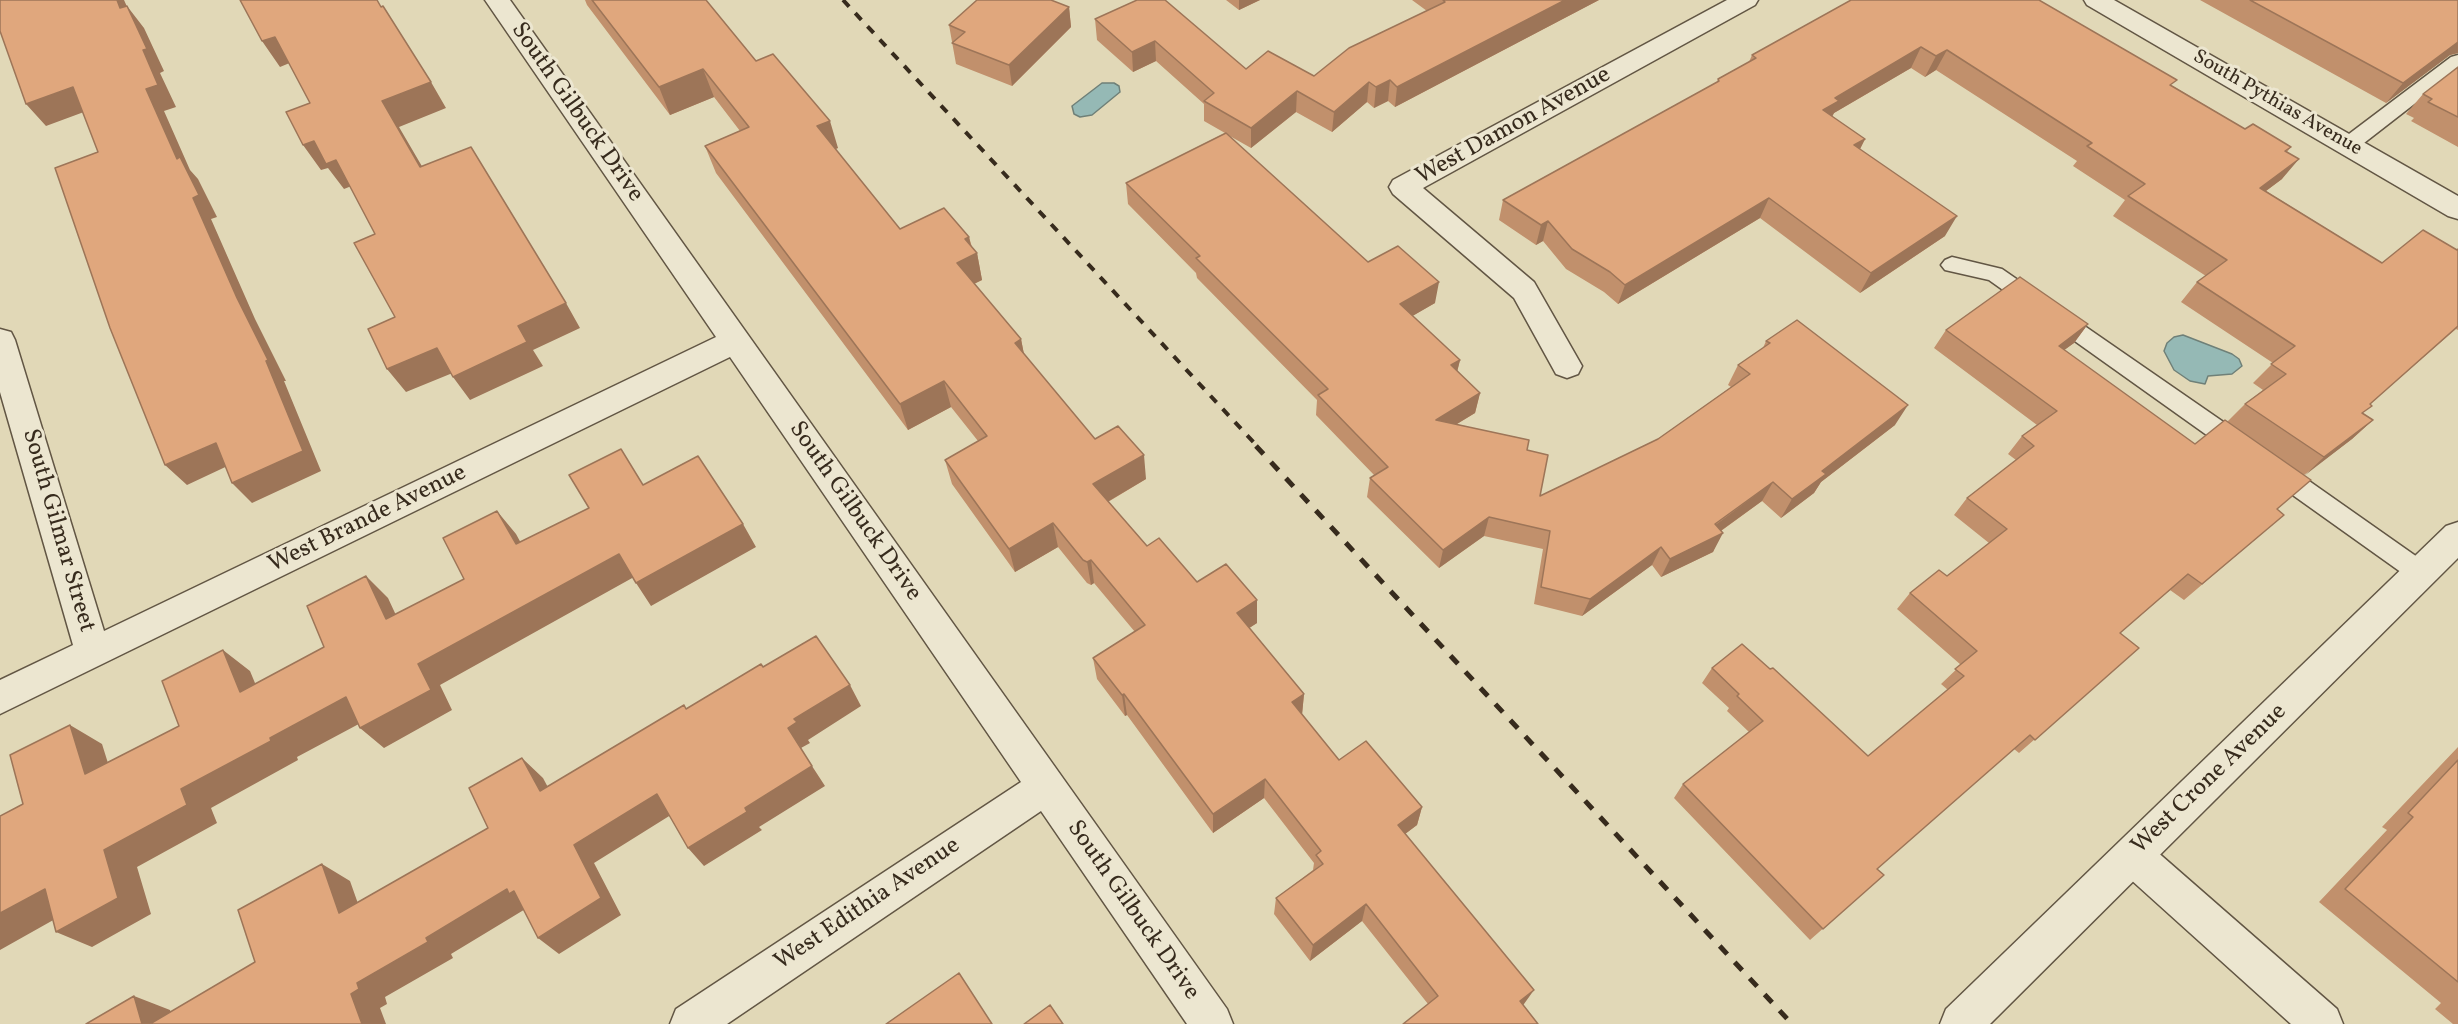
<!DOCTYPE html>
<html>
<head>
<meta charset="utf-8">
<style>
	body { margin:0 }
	canvas { display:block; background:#e1d8b7 }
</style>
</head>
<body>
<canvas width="2458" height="1024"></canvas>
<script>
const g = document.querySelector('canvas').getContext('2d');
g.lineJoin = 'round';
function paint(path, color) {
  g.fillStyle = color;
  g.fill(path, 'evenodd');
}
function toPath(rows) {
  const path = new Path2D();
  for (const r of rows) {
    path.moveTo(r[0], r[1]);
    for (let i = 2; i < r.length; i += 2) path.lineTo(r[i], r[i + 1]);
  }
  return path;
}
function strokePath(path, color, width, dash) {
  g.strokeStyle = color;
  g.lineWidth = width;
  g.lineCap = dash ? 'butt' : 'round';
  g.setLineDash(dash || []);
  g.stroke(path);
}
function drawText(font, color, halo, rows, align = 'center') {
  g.font = font + ' Vollkorn,serif';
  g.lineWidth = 6;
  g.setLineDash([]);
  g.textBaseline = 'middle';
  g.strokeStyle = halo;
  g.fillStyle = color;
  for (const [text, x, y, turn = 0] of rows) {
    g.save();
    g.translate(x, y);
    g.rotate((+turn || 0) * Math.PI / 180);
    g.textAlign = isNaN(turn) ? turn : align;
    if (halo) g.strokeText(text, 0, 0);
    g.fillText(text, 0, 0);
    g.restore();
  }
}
const water = toPath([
	[1102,83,1114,83,1119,86,1120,92,1092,115,1080,117,1074,114,1072,106,1102,83],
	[2183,335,2232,354,2239,359,2242,366,2232,374,2208,376,2205,384,2190,381,2174,370,2164,351,2167,343,2174,337,2183,335]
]);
paint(water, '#95b9b5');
strokePath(water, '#6f8078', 1.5);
const service = toPath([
	[2458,55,2458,70,2355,150,2348,152,2341,150,2338,145,2341,140,2451,57,2458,55],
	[1952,257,2002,269,2248,439,2252,446,2248,453,2240,455,2232,453,1989,280,1945,270,1941,265,1945,260,1952,257],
	[2274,459,2282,462,2430,566,2433,573,2430,580,2421,584,2412,580,2266,476,2262,469,2266,462,2274,459]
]);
const minor = toPath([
	[485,0,510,0,1227,1009,1233,1024,1187,1024,1041,811,727,1024,670,1024,676,1009,1021,782,730,357,0,714,0,680,73,645,0,392,0,329,11,332,15,340,104,631,716,337,485,0],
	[1727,0,1758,0,1755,5,1423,188,1534,282,1582,366,1578,374,1567,378,1556,374,1514,298,1393,194,1389,187,1393,180,1727,0],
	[2084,0,2114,0,2458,196,2458,219,2448,216,2087,5,2084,0],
	[2133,837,2147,843,2337,1009,2343,1024,2291,1024,2119,869,2114,856,2119,843,2133,837]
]);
const tertiary = toPath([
	[2458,522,2458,558,1990,1024,1940,1024,1946,1009,2446,526,2458,522]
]);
strokePath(service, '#625644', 3);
strokePath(minor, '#625644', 3);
strokePath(tertiary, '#625644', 3);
paint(service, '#ece6d0');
paint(minor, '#ece6d0');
paint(tertiary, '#ece6d0');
strokePath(toPath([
	[843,0,1258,447]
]), '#372b1d', 4, [9, 9]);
strokePath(toPath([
	[1256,446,1792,1024]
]), '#372b1d', 5, [11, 11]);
paint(toPath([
	[585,0,706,0,756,61,838,148,835,149,900,229,969,237,972,247,977,253,982,280,974,284,1021,339,1024,354,1095,439,1146,479,1108,502,1147,546,1197,582,1257,600,1257,623,1249,628,1304,694,1302,714,1339,760,1422,807,1417,825,1405,834,1524,1004,1523,1005,1428,1004,1362,921,1310,961,1274,914,1276,898,1313,870,1314,863,1264,798,1213,833,1127,715,1125,716,1097,679,1093,658,1135,632,1094,583,1091,585,1087,583,1058,547,1015,572,952,484,945,460,978,441,951,407,908,430,716,173,705,146,740,131,714,97,670,115,587,5],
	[1226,0,1260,0,1239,10],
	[1412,0,1599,0,1395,107,1388,101,1374,108,1367,102,1332,132,1296,112,1251,148,1228,135,1368,262,1435,303,1412,316,1460,360,1457,372,1480,393,1475,413,1457,424,1527,450,1540,496,1658,439,1731,387,1728,385,1738,365,1763,348,1766,341,1895,425,1821,482,1814,493,1781,518,1762,501,1721,531,1713,552,1661,577,1652,565,1582,616,1534,604,1543,549,1484,536,1439,568,1367,497,1370,478,1375,476,1316,415,1317,400,1197,278,1196,273,1128,204,1126,183,1225,133,1204,121,1204,104,1156,61,1133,72,1097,40,1095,19,1246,69,1314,76,1427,11],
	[1851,0,2173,86,2245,129,2291,147,2287,152,2282,179,2266,191,2382,263,2457,250,2458,249,2458,330,2456,329,2370,404,2363,413,2373,420,2352,439,2304,475,2277,509,2265,531,2184,600,2170,590,2120,633,2139,648,2019,753,2014,749,1877,869,1884,875,1810,940,1674,798,1683,784,1749,732,1727,711,1729,708,1702,683,1712,668,1770,669,1868,756,1948,690,1941,684,1961,665,1897,609,1910,593,1947,576,1989,543,1954,515,1967,498,2016,460,2008,454,2022,436,2037,425,1934,348,1946,330,2088,324,2074,343,2064,350,2195,444,2227,422,2245,404,2263,390,2253,383,2273,363,2181,302,2197,282,2206,276,2113,216,2125,200,2073,166,2077,161,1936,70,1925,77,1911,68,1834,113,1832,116,1865,139,1860,149,1945,236,1860,293,1760,218,1618,304,1604,292,1566,269,1543,241,1536,245,1499,220,1503,200,1717,82,1718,79,1749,62,1752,55],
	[2200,0,2458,0,2458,53,2450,55,2386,103],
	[1069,7,1071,27,1012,86,956,64,949,25],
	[2458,67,2458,147,2411,121,2414,118,2406,114,2423,94],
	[2458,747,2458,1024,2453,1024,2435,1009,2441,1003,2319,902,2387,830,2382,827]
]), '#c1906c');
paint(toPath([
	[117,0,124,0,138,31,120,8],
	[1239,0,1260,0,1239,10],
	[1565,0,1599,0,1395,107,1397,87],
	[127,6,144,28,164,71,160,73,176,107,164,111,190,170,198,179,217,217,211,219,255,319,286,381,284,381,321,471,252,503,232,483,237,298,193,198,177,159,146,89,143,50],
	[1069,7,1071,27,1012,86,1009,65],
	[275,37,292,62,280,67,262,41],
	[1155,41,1156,61,1133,72,1132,52],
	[2458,42,2458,53,2450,55,2386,103,2403,83],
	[1921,47,1911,68,1834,113,1830,121,1823,110,1835,98],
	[1947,50,1936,70,1925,77,1936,56],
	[703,69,714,97,670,115,659,87],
	[1390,80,1388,101,1374,108,1376,87],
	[431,82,446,108,399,127,437,192,420,167,382,101],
	[1369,82,1367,102,1332,132,1334,112],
	[73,87,92,109,46,126,26,104],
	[1297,91,1296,112,1251,148,1251,128],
	[830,121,838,148,826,153,817,126],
	[1865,139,1855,159,1854,145],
	[314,141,336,160,354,185,344,189,328,168,321,170,303,145],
	[2299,159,2282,179,2243,208,2260,188],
	[1769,198,1760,218,1618,304,1625,285],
	[1957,216,1945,236,1860,293,1871,273],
	[1548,221,1543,241,1536,245,1541,225],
	[969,237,973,255,977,253,982,280,963,289,957,263,965,239],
	[1439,282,1435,303,1397,325,1400,304],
	[566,303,580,328,533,350,543,366,470,400,453,377,518,326],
	[2088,324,2074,343,2045,364,2059,346],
	[1021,339,1026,365,1015,343],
	[437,348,455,372,406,392,387,369],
	[1460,360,1455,380,1451,365],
	[944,381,951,407,908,430,900,404],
	[1480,393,1475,413,1432,439,1436,420],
	[1908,405,1895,425,1821,482,1814,493,1781,518,1792,499,1822,471],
	[2373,420,2352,439,2304,476,2324,457],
	[216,443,236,462,187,485,165,465],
	[1144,455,1146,479,1097,508,1093,484],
	[1773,482,1762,501,1708,540,1723,533,1713,552,1661,577,1670,559],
	[497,511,516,534,534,567,516,544],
	[1489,517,1484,536,1439,568,1443,550],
	[1053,523,1058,547,1015,572,1009,549],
	[743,524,756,547,651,606,636,583],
	[1661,547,1652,565,1582,616,1590,599],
	[619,554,634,577,440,685,452,710,384,748,360,728,418,664],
	[1091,560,1094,583,1091,585,1087,562],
	[366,576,388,598,408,641,386,619],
	[1257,600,1257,623,1237,636,1237,613],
	[223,650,250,671,267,712,240,692],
	[850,685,861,706,808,740,810,743,801,748,788,728,794,719],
	[1124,694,1127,715,1125,716,1122,695],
	[1304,694,1302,715,1292,702],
	[346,697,370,718,297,757,298,760,211,808,217,823,137,867,151,914,92,947,56,932,104,850,181,789,270,738],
	[70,725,102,744,117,792,85,774],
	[522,758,543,778,560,810,540,791],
	[812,766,825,786,759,827,762,830,704,866,688,848,745,808],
	[1265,779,1264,798,1213,833,1213,814],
	[657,794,674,813,594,863,621,915,559,954,538,938,574,845],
	[1422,807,1417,825,1393,843,1398,825],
	[322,864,350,881,367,929,339,913],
	[45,889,80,905,0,950,0,913],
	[507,889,514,891,527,908,451,954,453,958,385,997,387,1004,380,1008,386,1024,362,1024,351,994,357,983,426,938],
	[1366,904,1362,921,1310,961,1313,945],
	[1534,990,1524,1004,1511,1015,1520,1001],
	[134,996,170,1010,174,1024,142,1024]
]), '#9d7558');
const building = toPath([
	[0,0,117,0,120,8,127,6,147,49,143,50,158,85,146,89,177,159,180,157,199,195,193,198,237,298,268,360,266,361,303,451,232,483,216,443,165,465,110,328,55,168,98,152,73,87,26,104,0,31,0,0],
	[240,0,377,0,381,7,383,6,431,82,382,101,420,167,471,147,566,303,518,326,527,342,453,377,437,348,387,369,368,329,395,317,354,243,375,234,336,160,326,164,314,141,303,145,286,112,310,103,275,37,262,41,240,0],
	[592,0,706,0,756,61,773,54,830,121,817,126,900,229,944,208,969,237,965,239,977,253,957,263,1021,339,1015,343,1095,439,1118,426,1144,455,1093,484,1147,546,1159,538,1197,582,1226,564,1257,600,1237,613,1304,694,1292,702,1339,760,1366,741,1422,807,1398,825,1534,990,1520,1001,1538,1024,1403,1024,1438,996,1366,904,1313,945,1276,898,1323,864,1316,855,1321,851,1265,779,1213,814,1124,694,1122,695,1093,658,1145,625,1091,560,1087,562,1083,560,1053,523,1009,549,945,460,987,436,944,381,900,404,705,146,749,127,703,69,659,87,592,0],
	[977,0,1051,0,1069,7,1009,65,952,43,965,32,949,25,977,0],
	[1137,0,1165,0,1246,69,1268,51,1314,76,1349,48,1445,2,1443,0,1565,0,1397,87,1390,80,1376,87,1369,82,1334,112,1297,91,1251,128,1204,101,1214,93,1155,41,1132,52,1095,19,1137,0],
	[1851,0,2039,0,2177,80,2170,85,2245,129,2253,124,2291,147,2285,151,2299,159,2260,188,2382,263,2423,230,2457,250,2458,249,2458,326,2370,404,2372,406,2362,413,2373,420,2324,457,2245,404,2286,374,2271,364,2295,346,2197,282,2227,260,2128,196,2145,184,2087,146,2092,143,1947,50,1936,56,1921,47,1835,98,1839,101,1823,110,1865,139,1854,145,1957,216,1871,273,1769,198,1625,285,1610,272,1572,249,1548,221,1541,225,1503,200,1719,81,1718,79,1756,58,1752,55,1851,0],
	[2250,0,2458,0,2458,42,2403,83,2250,0],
	[2458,67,2458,117,2428,102,2432,99,2423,94,2458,67],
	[1226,133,1368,262,1398,246,1439,282,1400,304,1460,360,1451,365,1480,393,1436,420,1529,440,1527,450,1548,455,1540,496,1658,439,1750,374,1738,365,1770,343,1766,341,1797,320,1908,405,1822,471,1826,474,1792,499,1773,482,1715,524,1723,533,1670,559,1661,547,1590,599,1541,587,1550,531,1489,517,1443,550,1370,478,1388,467,1318,395,1328,389,1196,258,1200,256,1126,183,1226,133],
	[2020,277,2088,324,2059,346,2195,444,2225,420,2311,480,2277,509,2284,515,2202,584,2188,574,2120,633,2139,648,2035,740,2030,735,1877,869,1884,875,1823,929,1683,784,1763,721,1737,696,1739,694,1712,668,1742,644,1770,669,1773,668,1868,756,1964,676,1955,669,1977,651,1910,593,1939,570,1947,576,2007,529,1967,498,2034,446,2022,436,2057,411,1946,330,2020,277],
	[621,449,643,485,698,456,743,524,636,583,619,554,418,664,431,690,360,728,346,697,270,738,271,741,181,789,187,805,104,850,118,898,56,932,45,889,0,913,0,816,23,804,10,755,70,725,85,774,179,726,162,681,223,650,240,692,324,647,307,606,366,576,386,619,464,579,443,538,497,511,516,544,589,508,569,475,621,449],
	[816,636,850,685,794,719,797,722,788,728,812,766,745,808,747,812,688,848,657,794,574,845,601,898,538,938,514,891,509,894,507,889,426,938,428,942,357,983,359,989,351,994,362,1024,150,1024,255,962,238,910,322,864,339,913,488,828,469,788,522,758,540,791,684,705,686,709,761,664,763,667,816,636],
	[2458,760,2458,982,2345,889,2413,817,2408,813,2458,760],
	[959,973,992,1024,886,1024,959,973],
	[134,996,142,1024,86,1024,134,996],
	[1050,1005,1063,1024,1024,1024,1050,1005]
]);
paint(building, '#e0a77d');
strokePath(building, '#9d7558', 1.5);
drawText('20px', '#372b1d', '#ece6d0', [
	["South Pythias Avenue",2277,104,30]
]);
drawText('24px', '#372b1d', '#ece6d0', [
	["South Gilbuck Drive",576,113,55],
	["West Damon Avenue",1514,127,-29],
	["South Gilbuck Drive",854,512,55],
	["West Brande Avenue",368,520,-26],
	["South Gilmar Street",57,531,74],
	["West Crone Avenue",2210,780,-44],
	["West Edithia Avenue",868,905,-34],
	["South Gilbuck Drive",1132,911,55]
]);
</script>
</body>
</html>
